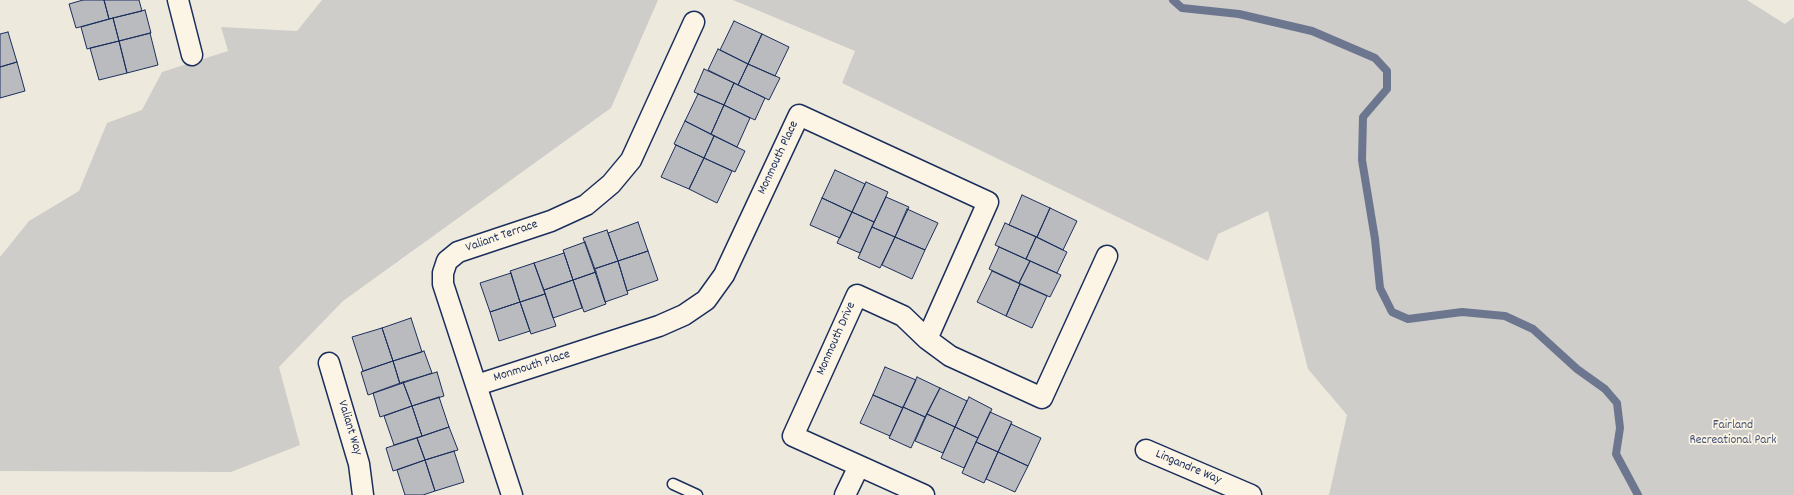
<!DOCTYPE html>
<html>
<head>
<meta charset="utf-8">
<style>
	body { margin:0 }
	canvas { display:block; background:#eee9dd }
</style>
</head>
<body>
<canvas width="1794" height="495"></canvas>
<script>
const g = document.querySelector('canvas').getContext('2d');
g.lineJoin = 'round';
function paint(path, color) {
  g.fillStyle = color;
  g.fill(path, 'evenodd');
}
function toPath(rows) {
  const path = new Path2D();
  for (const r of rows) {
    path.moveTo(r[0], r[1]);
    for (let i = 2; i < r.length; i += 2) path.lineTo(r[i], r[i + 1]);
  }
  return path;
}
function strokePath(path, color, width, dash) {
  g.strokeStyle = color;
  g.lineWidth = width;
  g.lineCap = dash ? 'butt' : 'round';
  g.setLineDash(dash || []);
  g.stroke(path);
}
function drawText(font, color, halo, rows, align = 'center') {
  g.font = font + ' Dekko,sans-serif';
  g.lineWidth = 3.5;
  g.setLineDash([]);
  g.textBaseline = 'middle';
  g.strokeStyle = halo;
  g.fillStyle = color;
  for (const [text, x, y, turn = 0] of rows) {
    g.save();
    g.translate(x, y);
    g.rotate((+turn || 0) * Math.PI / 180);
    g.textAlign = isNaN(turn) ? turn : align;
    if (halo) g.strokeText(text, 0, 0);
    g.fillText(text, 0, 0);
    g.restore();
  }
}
paint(toPath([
	[322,0,658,0,611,108,343,301,279,367,300,445,231,472,0,471,0,257,29,221,79,191,107,123,142,110,162,72,228,51,221,27,297,31],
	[733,0,1747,0,1785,24,1794,17,1794,495,1329,495,1347,415,1308,369,1268,211,1218,234,1208,261,842,83,855,51]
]), '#cfcdca');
strokePath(toPath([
	[1173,0,1182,8,1239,14,1312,31,1375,58,1387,71,1387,89,1363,117,1362,160,1375,239,1380,288,1392,312,1408,319,1462,312,1505,316,1533,329,1577,369,1605,389,1617,403,1620,428,1616,454,1638,495]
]), '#6c778f', 8);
const building = toPath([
	[83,0,104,0,109,19,76,28,69,4,83,0],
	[104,0,139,0,142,11,109,19,104,0],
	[145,10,151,33,119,41,113,18,145,10],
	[113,18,119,41,87,49,81,27,113,18],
	[734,21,762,34,748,64,720,50,734,21],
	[8,32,17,62,0,67,0,34,8,32],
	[150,33,158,65,127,73,119,41,150,33],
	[762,34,789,47,775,76,748,64,762,34],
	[119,41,127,73,99,80,90,48,119,41],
	[718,49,748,64,738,85,708,70,718,49],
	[17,62,25,91,0,98,0,67,17,62],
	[748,64,780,78,769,100,738,85,748,64],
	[704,69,734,83,724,105,694,92,704,69],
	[734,83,765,98,755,120,724,105,734,83],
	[698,94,724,105,711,134,685,121,698,94],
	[724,105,750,118,737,147,711,134,724,105],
	[685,121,714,136,704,158,674,144,685,121],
	[714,136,745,151,735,172,704,158,714,136],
	[676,145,704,158,689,189,661,177,676,145],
	[704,158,732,171,717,203,689,189,704,158],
	[835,170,865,184,852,212,822,198,835,170],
	[866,182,888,192,874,222,852,212,866,182],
	[1022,195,1050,208,1037,237,1009,225,1022,195],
	[886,197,909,207,895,237,872,227,886,197],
	[822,198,852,212,840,238,810,225,822,198],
	[1050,208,1077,221,1063,250,1037,237,1050,208],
	[907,209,938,223,925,250,895,237,907,209],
	[852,212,874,222,860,253,837,243,852,212],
	[638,222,648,251,618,261,608,233,638,222],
	[1005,223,1036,237,1026,259,995,245,1005,223],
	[872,227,895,237,880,268,858,258,872,227],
	[607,230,618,261,594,269,583,238,607,230],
	[895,237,925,250,912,279,882,265,895,237],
	[1036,237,1067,252,1057,273,1026,259,1036,237],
	[585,242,596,272,573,280,563,250,585,242],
	[999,247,1030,261,1019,283,989,269,999,247],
	[648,251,658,280,627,291,618,261,648,251],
	[564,253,573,280,544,290,534,263,564,253],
	[618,261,628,294,605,302,594,269,618,261],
	[1030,261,1061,275,1050,297,1019,283,1030,261],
	[534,263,545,294,520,302,510,271,534,263],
	[992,271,1020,284,1006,316,977,302,992,271],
	[596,272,606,304,584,312,573,280,596,272],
	[511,273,520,302,490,312,480,283,511,273],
	[573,280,582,308,553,318,544,290,573,280],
	[1020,284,1047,296,1032,328,1006,316,1020,284],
	[545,294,556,326,531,334,520,302,545,294],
	[520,302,530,331,499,341,490,312,520,302],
	[411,318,422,352,393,361,382,328,411,318],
	[382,328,393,361,363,371,352,337,382,328],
	[424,351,432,373,400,384,393,361,424,351],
	[393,361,400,384,368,395,361,372,393,361],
	[885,367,916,380,903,408,873,395,885,367],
	[437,372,444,396,412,406,403,382,437,372],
	[917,377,940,388,925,417,903,407,917,377],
	[403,382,412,406,380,417,373,393,403,382],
	[940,388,967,401,955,427,927,414,940,388],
	[873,395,903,408,890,436,860,423,873,395],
	[439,397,449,427,422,436,412,406,439,397],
	[969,397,992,409,978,438,955,427,969,397],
	[412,406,422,436,394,445,384,416,412,406],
	[903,407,925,417,911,448,889,438,903,407],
	[990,412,1012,422,998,452,976,442,990,412],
	[927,414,955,427,943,453,915,441,927,414],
	[1011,424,1041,438,1028,466,998,452,1011,424],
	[449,427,458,450,425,460,417,438,449,427],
	[955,427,978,438,964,468,941,458,955,427],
	[417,438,425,460,393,471,386,448,417,438],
	[976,442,998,452,984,483,962,473,976,442],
	[454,451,464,482,435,491,425,460,454,451],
	[998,452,1028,466,1015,492,986,479,998,452],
	[425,460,435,491,423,495,405,495,397,470,425,460]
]);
paint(building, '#babbbe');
strokePath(building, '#1b2f5e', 1);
const service = toPath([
	[673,484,697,495]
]);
const minor = toPath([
	[178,0,192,55],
	[329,363,359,464,363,495],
	[477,385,659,326,684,315,706,300,724,275,799,115,988,202,927,339],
	[1146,450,1251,495],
	[512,495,443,284,443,273,447,261,458,252,551,221,586,205,611,184,631,160,694,22],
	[845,495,859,466],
	[924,495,793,436,857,295,903,316,927,339,950,356,1042,398,1107,256]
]);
strokePath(service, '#1b2f5e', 13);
strokePath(minor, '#1b2f5e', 23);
strokePath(service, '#fcf5e5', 10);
strokePath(minor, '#fcf5e5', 20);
drawText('13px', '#1b2f5e', '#fcf5e5', [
	["Monmouth Place",779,158,-65],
	["Valiant Terrace",502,237,-19],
	["Monmouth Drive",837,339,-66],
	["Monmouth Place",532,367,-18],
	["Valiant Way",349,428,73],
	["Lingandre Way",1188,468,23]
]);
drawText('13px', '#485679', '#fcf5e5', [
	["Fairland",1733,426],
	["Recreational Park",1733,441]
]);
</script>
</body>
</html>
